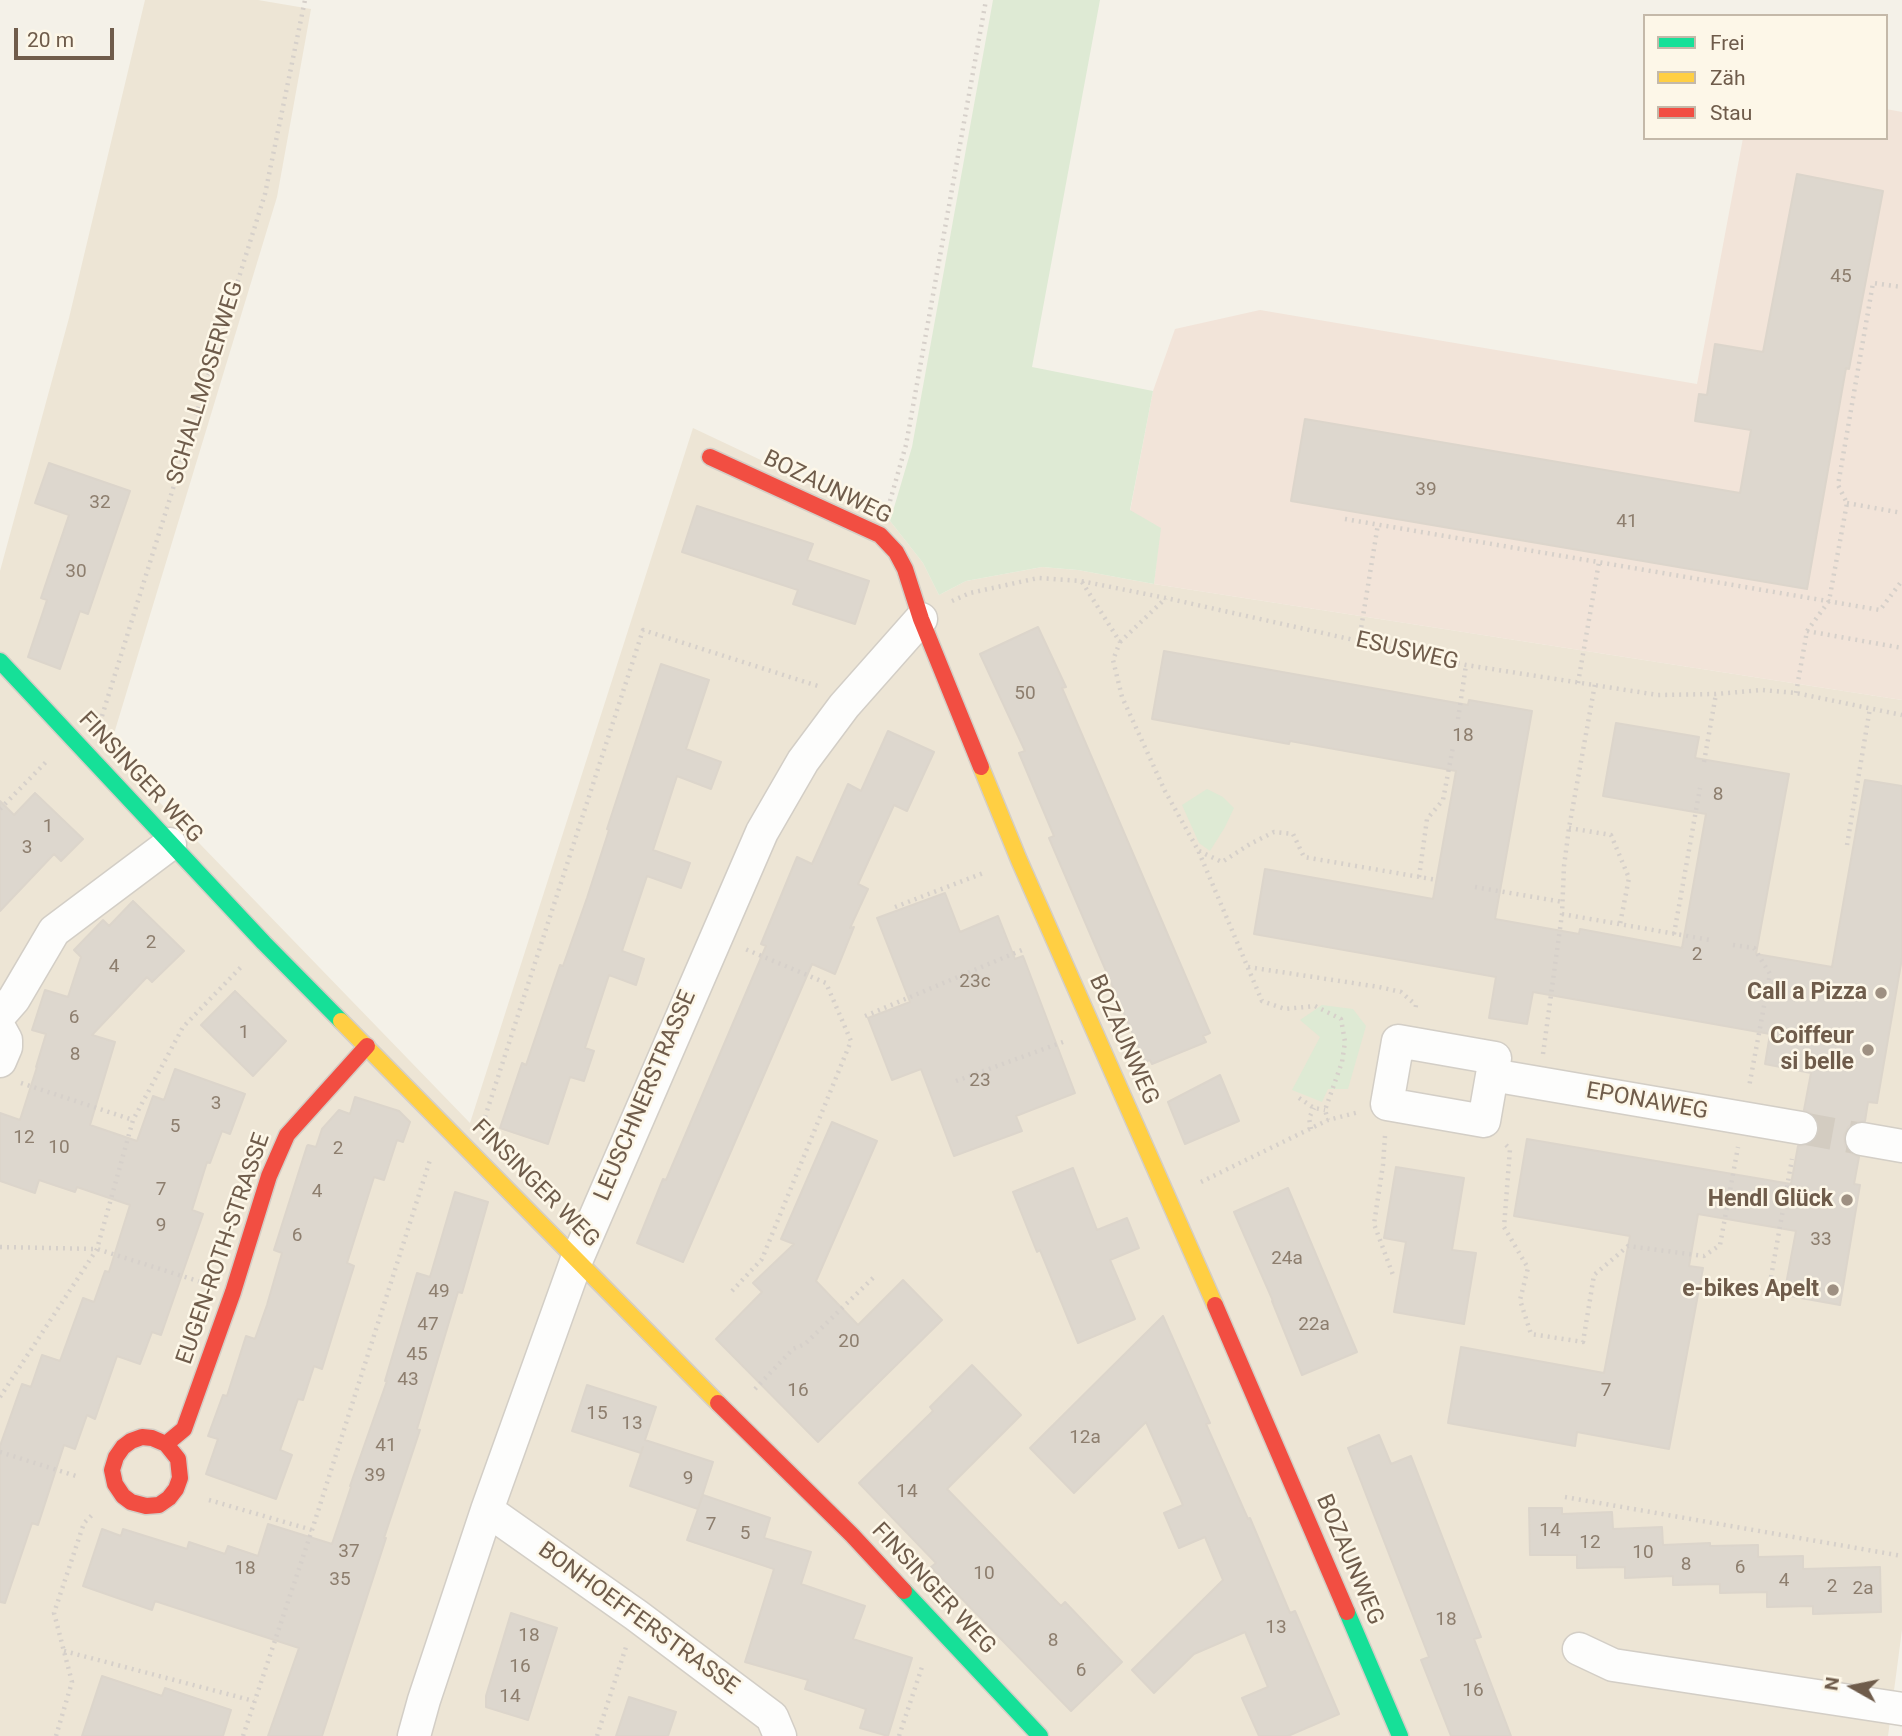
<!DOCTYPE html>
<html>
<head>
<meta charset="utf-8">
<style>
	body { margin:0 }
	#map { position:relative; width:1902px; height:1736px; overflow:hidden; background:#f4f1e8; font-family:Roboto,sans-serif }
	canvas { display:block }
	.legend { position:absolute; left:1643px; top:14px; width:245px; height:126px; box-sizing:border-box; background:#fdf7e8; border:2px solid #c4b9a9; margin:0; padding:9px 12px; list-style:none; font-size:21px; color:#6f5c4b }
	.legend li { display:flex; align-items:center; gap:14px; height:35px }
	.legend b { width:35px; border:2px solid #c4b9a9 }
	.north { position:absolute; left:1818px; top:1652px; width:70px; height:70px; -webkit-text-stroke:5px #fdf7e8; paint-order:stroke; rotate:279deg; font-size:19px; font-weight:700; line-height:28px; text-align:center; color:#6f5c4b }
	.north::after { content:''; display:block; margin:auto; width:24px; height:32px; background:#6f5c4b; clip-path:polygon(50% 0,100% 100%,50% 72%,0 100%) }
	.scale { position:absolute; left:14px; top:28px; width:100px; height:32px; box-sizing:border-box; border:4px solid #6f5c4b; border-top:0; padding-left:9px; font-size:21px; line-height:24px; white-space:nowrap; color:#6f5c4b; -webkit-text-stroke:5px #fdf7e8; paint-order:stroke }
</style>
</head>
<body>
<div id="map">
<canvas width="1902" height="1736"></canvas>
<ul class="legend">
<li><b style="height:9px;background:#16e098"></b>Frei</li>
<li><b style="height:9px;background:#ffcf43"></b>Zäh</li>
<li><b style="height:9px;background:#f24e42"></b>Stau</li>
</ul>
<div class="north">N</div>
<div class="scale">20 m</div>
</div>
<script>
const g = document.querySelector('canvas').getContext('2d');
g.lineJoin = 'round';
function paint(path, color) {
  g.fillStyle = color;
  g.fill(path, 'evenodd');
}
function toPath(rows) {
  const path = new Path2D();
  for (const r of rows) {
    path.moveTo(r[0], r[1]);
    for (let i = 2; i < r.length; i += 2) path.lineTo(r[i], r[i + 1]);
  }
  return path;
}
function strokePath(path, color, width, dash) {
  g.strokeStyle = color;
  g.lineWidth = width;
  g.lineCap = dash ? 'butt' : 'round';
  g.setLineDash(dash || []);
  g.stroke(path);
}
function drawText(font, color, halo, rows, align = 'center') {
  g.font = font + ' Roboto,sans-serif';
  g.lineWidth = 5;
  g.setLineDash([]);
  g.textBaseline = 'middle';
  g.strokeStyle = halo;
  g.fillStyle = color;
  for (const [text, x, y, turn = 0] of rows) {
    g.save();
    g.translate(x, y);
    g.rotate((+turn || 0) * Math.PI / 180);
    g.textAlign = isNaN(turn) ? turn : align;
    if (halo) g.strokeText(text, 0, 0);
    g.fillText(text, 0, 0);
    g.restore();
  }
}
paint(toPath([
	[145,0,258,0,311,9,277,197,109,750,470,1123,693,428,890,521,923,563,939,595,966,581,1042,567,1078,570,1154,584,1902,700,1902,1630,1888,1736,0,1736,0,571,69,318]
]), '#ede5d5');
paint(toPath([
	[1886,109,1902,112,1902,700,1154,584,1160,528,1130,511,1153,391,1175,329,1260,310,1697,384,1743,138,1886,138]
]), '#f2e4d9');
paint(toPath([
	[993,0,1100,0,1032,367,1153,391,1130,510,1161,528,1154,584,1078,570,1042,567,966,581,939,595,923,563,890,521,912,447],
	[1207,789,1223,797,1234,808,1225,827,1210,851,1199,843,1182,805],
	[1322,1005,1353,1009,1366,1026,1348,1089,1328,1089,1322,1102,1292,1090,1320,1037,1300,1020]
]), '#deead4');
const building = toPath([
	[1797,174,1883,191,1849,369,1846,368,1807,589,1291,501,1305,419,1740,493,1751,430,1695,421,1699,394,1707,395,1715,344,1763,352,1797,174],
	[49,463,130,491,88,614,80,611,60,669,28,657,47,600,41,598,69,515,35,503,49,463],
	[697,506,813,544,807,560,869,581,855,624,793,604,798,590,682,552,697,506],
	[1038,627,1066,687,1062,688,1210,1033,1203,1036,1206,1042,1152,1064,1150,1060,1145,1062,1049,838,1054,836,1019,753,1025,751,980,654,1038,627],
	[1164,651,1468,705,1469,700,1532,711,1495,919,1579,934,1580,929,1682,948,1706,814,1603,796,1616,723,1699,737,1695,758,1789,774,1756,954,1832,967,1865,780,1902,786,1902,958,1877,1103,1868,1102,1865,1121,1855,1122,1848,1127,1844,1135,1845,1146,1851,1153,1859,1157,1854,1184,1860,1185,1840,1305,1784,1295,1796,1231,1698,1214,1689,1266,1703,1268,1669,1449,1577,1432,1575,1446,1448,1423,1461,1347,1604,1373,1630,1236,1514,1216,1527,1139,1791,1184,1798,1146,1808,1145,1816,1139,1819,1132,1818,1121,1812,1114,1804,1110,1811,1073,1765,1064,1770,1034,1533,992,1527,1024,1489,1018,1496,977,1254,934,1265,869,1433,899,1456,771,1290,741,1289,744,1152,719,1164,651],
	[661,664,709,680,686,749,721,762,711,789,677,776,653,850,690,863,681,888,647,876,622,951,644,959,636,985,609,975,585,1048,594,1051,584,1081,570,1077,548,1144,500,1128,522,1063,526,1065,560,965,563,966,587,898,609,830,607,829,661,664],
	[888,731,934,752,907,811,894,805,858,884,868,889,850,928,854,927,835,974,812,964,683,1262,637,1243,663,1179,666,1180,766,946,761,944,797,857,812,864,848,784,861,791,888,731],
	[35,793,83,839,61,861,54,854,0,911,0,801,14,815,35,793],
	[945,893,960,932,998,916,1015,959,1023,956,1075,1093,1016,1116,1022,1131,954,1156,921,1069,892,1080,868,1018,910,1002,877,918,945,893],
	[133,901,184,951,152,982,147,977,92,1035,115,1042,90,1125,137,1141,153,1096,164,1100,175,1069,245,1094,230,1134,222,1131,210,1163,207,1162,192,1210,203,1214,161,1335,152,1332,140,1364,117,1356,95,1419,87,1415,75,1449,64,1445,38,1525,32,1523,5,1603,0,1602,0,1446,22,1384,31,1387,42,1355,60,1361,83,1298,94,1302,105,1271,109,1272,130,1205,77,1187,75,1192,39,1180,35,1193,0,1181,0,1113,20,1120,37,1067,36,1067,46,1034,32,1030,45,990,68,997,81,957,74,950,103,920,109,926,133,901],
	[235,991,286,1041,253,1076,201,1025,235,991],
	[1220,1075,1239,1121,1185,1144,1168,1102,1220,1075],
	[355,1097,399,1111,410,1122,403,1142,397,1140,384,1180,374,1177,347,1263,354,1266,322,1369,314,1366,303,1400,298,1399,280,1450,292,1455,276,1499,206,1474,218,1439,208,1436,223,1395,227,1396,246,1336,255,1339,267,1305,282,1253,274,1250,307,1146,308,1145,316,1147,322,1129,339,1110,350,1114,355,1097],
	[832,1122,877,1141,816,1281,858,1325,903,1280,942,1320,818,1442,716,1339,762,1292,753,1283,794,1244,781,1239,832,1122],
	[1396,1167,1464,1178,1452,1250,1476,1253,1464,1324,1394,1312,1406,1242,1384,1238,1396,1167],
	[1073,1168,1097,1230,1127,1218,1139,1248,1110,1260,1135,1319,1078,1343,1040,1250,1037,1252,1013,1192,1073,1168],
	[1288,1188,1357,1352,1302,1375,1272,1301,1273,1301,1234,1212,1288,1188],
	[455,1192,488,1202,462,1293,458,1292,417,1429,420,1430,384,1538,386,1538,322,1736,268,1736,299,1648,155,1601,152,1610,83,1586,102,1529,121,1536,123,1529,187,1549,189,1542,225,1554,228,1546,258,1556,268,1524,332,1544,351,1487,350,1486,387,1381,385,1381,417,1273,430,1277,455,1192],
	[1163,1316,1210,1423,1206,1424,1248,1519,1250,1518,1290,1613,1295,1611,1339,1714,1288,1736,1259,1736,1242,1698,1268,1687,1245,1632,1194,1654,1154,1693,1132,1670,1223,1580,1205,1537,1179,1548,1164,1513,1183,1505,1146,1422,1074,1493,1030,1448,1163,1316],
	[972,1365,1021,1415,947,1489,1061,1606,1065,1602,1122,1662,1071,1711,931,1567,936,1563,859,1483,933,1411,930,1407,972,1365],
	[587,1385,656,1407,645,1440,713,1462,698,1509,630,1486,643,1447,641,1453,572,1431,587,1385],
	[1379,1435,1391,1464,1411,1456,1481,1637,1474,1639,1511,1736,1451,1736,1421,1660,1429,1657,1348,1448,1379,1435],
	[703,1495,770,1518,764,1538,811,1552,801,1584,865,1606,853,1639,912,1658,888,1736,860,1728,866,1709,805,1689,808,1680,745,1662,774,1569,687,1540,703,1495],
	[1529,1508,1562,1508,1562,1514,1612,1512,1613,1529,1662,1527,1663,1545,1710,1543,1710,1546,1758,1545,1758,1557,1803,1556,1803,1569,1880,1567,1881,1612,1813,1614,1813,1606,1767,1607,1767,1592,1720,1593,1720,1584,1673,1585,1673,1576,1625,1578,1625,1567,1577,1568,1577,1555,1530,1555,1529,1508],
	[511,1613,557,1628,528,1720,486,1707,486,1696,511,1613],
	[102,1676,162,1696,165,1688,231,1710,223,1736,82,1736,102,1676],
	[629,1697,676,1712,668,1736,616,1736,629,1697]
]);
paint(building, '#ddd7ce');
strokePath(building, '#dcd5cb', 2);
strokePath(toPath([
	[1801,1128,1862,1139]
]), '#d3ccc1', 32, [32, 16]);
const street = toPath([
	[0,1015,14,999,54,931,170,844],
	[0,1029,6,1040,6,1047,0,1061],
	[1398,1041,1495,1058,1484,1121,1387,1104,1398,1041],
	[1492,1075,1801,1128],
	[1862,1139,1902,1146],
	[487,1510,636,1615,772,1717,780,1736],
	[1579,1649,1613,1665,1902,1709],
	[414,1736,424,1700,487,1510,577,1259,762,832,803,761,844,706,921,619]
]);
const fast = toPath([
	[0,661,264,943,341,1021],
	[904,1591,1040,1736],
	[1347,1612,1400,1736]
]);
const slow = toPath([
	[981,767,1019,860,1215,1305],
	[341,1021,718,1403]
]);
const jam = toPath([
	[710,457,880,535,896,552,905,569,921,619,981,767],
	[1215,1305,1347,1612],
	[718,1403,852,1535,904,1591],
	[166,1444,178,1459,180,1478,176,1489,169,1498,159,1505,146,1506,131,1502,123,1496,115,1484,112,1470,116,1457,123,1447,131,1441,142,1437,152,1438,166,1444,184,1429,233,1292,269,1176,287,1135,367,1046]
]);
strokePath(street, '#d3cec6', 35);
strokePath(fast, '#d4cec6', 19);
strokePath(slow, '#d4cec6', 19);
strokePath(jam, '#d4cec6', 19);
strokePath(toPath([
	[890,501,906,445,986,0],
	[1847,503,1902,513],
	[1345,519,1880,610,1901,582],
	[1082,582,1120,642,1113,660,1122,697,1165,791,1198,850,1262,1001,1285,1009,1315,1006,1341,1019,1345,1042,1342,1062,1325,1110,1328,1120],
	[952,601,970,593,1038,578,1081,581,1166,598,1466,665,1658,695,1716,694,1762,690,1796,693,1902,715],
	[1807,631,1829,601,1847,503,1838,485,1873,283,1902,287],
	[1359,641,1378,524],
	[1120,642,1166,598],
	[1578,683,1599,562],
	[1796,693,1807,631,1902,648],
	[102,716,265,194,305,0],
	[1458,719,1466,665],
	[1704,762,1716,694],
	[0,809,46,762],
	[1569,828,1611,835,1629,878,1620,924],
	[1847,845,1870,708],
	[1199,851,1222,862,1250,844,1274,832,1293,834,1304,857,1437,880],
	[1419,877,1427,819,1443,800,1453,747],
	[1475,887,1563,902],
	[895,907,986,872],
	[1562,914,1710,940],
	[1674,934,1700,788],
	[1733,945,1754,948,1770,974,1749,1087],
	[1248,967,1379,987,1401,992,1416,1005,1415,1011],
	[865,1016,1022,950],
	[1543,1054,1562,914,1564,866,1569,828,1595,684],
	[956,1081,1063,1042],
	[21,1083,133,1120],
	[1299,1098,1314,1108,1325,1110],
	[485,1117,643,630,821,687],
	[1311,1129,1309,1118,1314,1108],
	[1385,1136,1383,1165,1374,1224,1393,1275],
	[1506,1145,1510,1149,1504,1227,1528,1268,1520,1300,1531,1334,1583,1342,1594,1275,1628,1246,1704,1256,1720,1245,1738,1147],
	[1201,1182,1328,1120,1359,1112],
	[0,1247,97,1249,201,1282],
	[1771,1277,1792,1159],
	[732,1291,762,1259,851,1041,826,983,745,949],
	[755,1389,793,1349,805,1344,874,1277],
	[0,1397,97,1249,133,1120,183,1027,241,967],
	[0,1452,76,1476],
	[1565,1497,1902,1556],
	[209,1500,312,1530],
	[64,1651,254,1701],
	[56,1736,72,1682,54,1613,84,1523,93,1514],
	[243,1736,312,1530,430,1160],
	[597,1736,626,1647],
	[899,1736,923,1664]
]), '#d6d0ca', 4.5, [2, 5]);
strokePath(street, '#fdfdfc', 32);
strokePath(fast, '#16e098', 16);
strokePath(slow, '#ffcf43', 16);
strokePath(jam, '#f24e42', 16);
for (const [x, y, r, color] of [
	[1881,993,7,"#9e9082"],
	[1868,1050,7,"#9e9082"],
	[1847,1200,7,"#9e9082"],
	[1833,1290,7,"#9e9082"]
]) {
  const dot = new Path2D();
  dot.arc(x, y, r, 0, 2 * Math.PI);
  g.fillStyle = color;
  g.fill(dot);
  strokePath(dot, '#fdf7e8', 2.5);
}
drawText('19px', '#8d7e6e', null, [
	["45",1841,277],
	["39",1426,490],
	["32",100,503],
	["41",1627,522],
	["30",76,572],
	["50",1025,694],
	["18",1463,736],
	["8",1718,795],
	["1",48,827],
	["3",27,848],
	["2",151,943],
	["2",1697,955],
	["4",114,967],
	["23c",975,982],
	["6",74,1018],
	["1",244,1033],
	["8",75,1055],
	["23",980,1081],
	["3",216,1104],
	["5",175,1127],
	["12",24,1138],
	["10",59,1148],
	["2",338,1149],
	["7",161,1190],
	["4",317,1192],
	["9",161,1226],
	["6",297,1236],
	["33",1821,1240],
	["24a",1287,1259],
	["49",439,1292],
	["47",428,1325],
	["22a",1314,1325],
	["20",849,1342],
	["45",417,1355],
	["43",408,1380],
	["16",798,1391],
	["7",1606,1391],
	["15",597,1414],
	["13",632,1424],
	["12a",1085,1438],
	["41",386,1446],
	["39",375,1476],
	["9",688,1479],
	["14",907,1492],
	["7",711,1525],
	["14",1550,1531],
	["5",745,1534],
	["12",1590,1543],
	["37",349,1552],
	["10",1643,1553],
	["8",1686,1565],
	["6",1740,1568],
	["18",245,1569],
	["10",984,1574],
	["35",340,1580],
	["4",1784,1581],
	["2",1832,1587],
	["2a",1863,1589],
	["18",1446,1620],
	["13",1276,1628],
	["18",529,1636],
	["8",1053,1641],
	["16",520,1667],
	["6",1081,1671],
	["16",1473,1691],
	["14",510,1697]
]);
drawText('23px', '#6f5c4b', '#fdf7e8', [
	["SCHALLMOSERWEG",206,383,-73],
	["BOZAUNWEG",827,488,26],
	["ESUSWEG",1407,652,13],
	["FINSINGER WEG",140,778,47],
	["BOZAUNWEG",1123,1040,66],
	["LEUSCHNERSTRASSE",646,1096,-67],
	["EPONAWEG",1647,1102,10],
	["FINSINGER WEG",535,1184,45],
	["EUGEN-ROTH-STRASSE",224,1249,-71],
	["BOZAUNWEG",1349,1560,67],
	["FINSINGER WEG",933,1589,47],
	["BONHOEFFERSTRASSE",638,1619,36]
]);
drawText('bold 23px', '#6f5c4b', '#fdf7e8', [
	["Call a Pizza",1867,993],
	["Coiffeur",1854,1037],
	["si belle",1854,1063],
	["Hendl Glück",1833,1200],
	["e-bikes Apelt",1819,1290]
], 'right');
</script>
</body>
</html>
